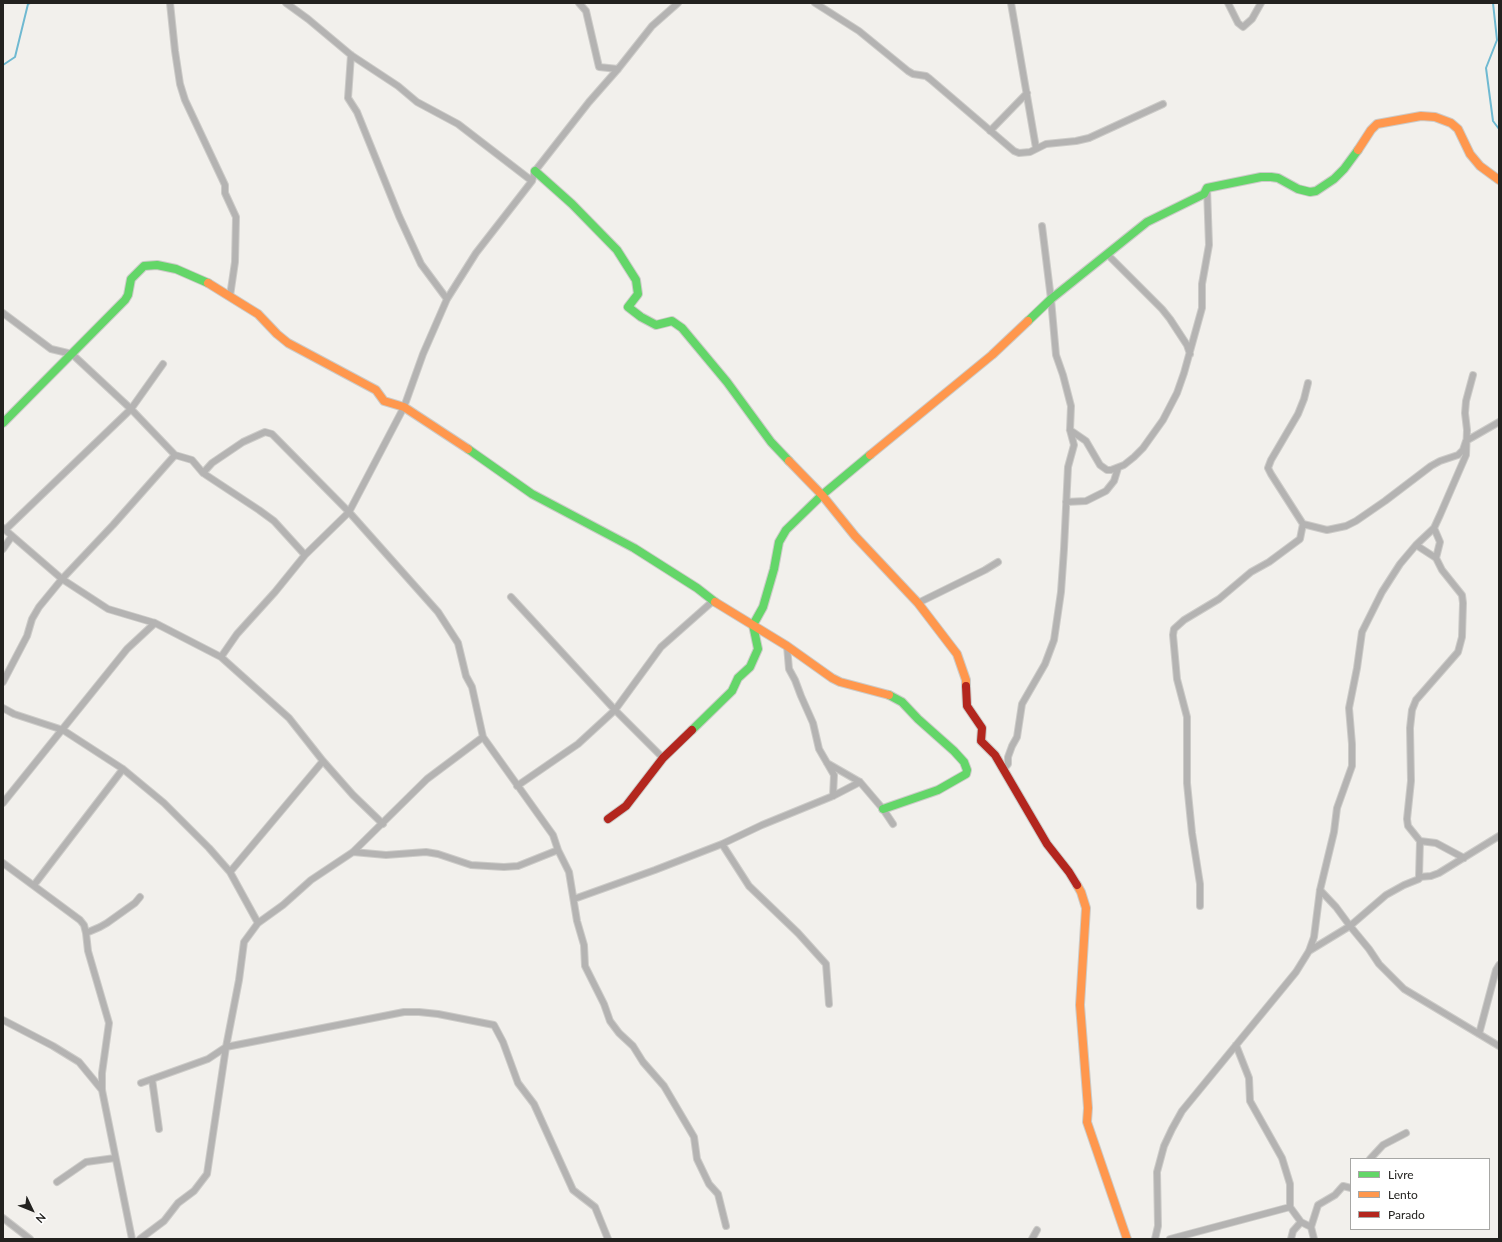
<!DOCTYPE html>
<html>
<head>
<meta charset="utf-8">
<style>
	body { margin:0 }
	#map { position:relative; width:1502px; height:1242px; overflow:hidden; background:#f2f0ec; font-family:Lato,sans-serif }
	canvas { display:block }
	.frame { position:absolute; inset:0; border:4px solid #23221f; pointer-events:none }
	.legend { position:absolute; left:1350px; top:1158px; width:140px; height:72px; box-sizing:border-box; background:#fff; border:1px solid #a7a7a5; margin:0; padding:5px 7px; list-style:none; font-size:12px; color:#23221f }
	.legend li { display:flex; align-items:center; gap:8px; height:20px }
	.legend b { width:20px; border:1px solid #a7a7a5 }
	.north { position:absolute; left:12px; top:1190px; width:40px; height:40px; -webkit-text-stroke:3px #fff; paint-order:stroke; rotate:133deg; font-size:11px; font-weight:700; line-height:16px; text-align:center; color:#23221f }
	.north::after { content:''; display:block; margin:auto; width:14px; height:18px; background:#23221f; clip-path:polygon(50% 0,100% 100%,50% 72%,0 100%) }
</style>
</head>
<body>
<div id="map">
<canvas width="1502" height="1242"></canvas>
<div class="frame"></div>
<ul class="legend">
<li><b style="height:5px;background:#63d668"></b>Livre</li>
<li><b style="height:5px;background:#ff974d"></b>Lento</li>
<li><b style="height:5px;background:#b3261e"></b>Parado</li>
</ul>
<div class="north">N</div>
</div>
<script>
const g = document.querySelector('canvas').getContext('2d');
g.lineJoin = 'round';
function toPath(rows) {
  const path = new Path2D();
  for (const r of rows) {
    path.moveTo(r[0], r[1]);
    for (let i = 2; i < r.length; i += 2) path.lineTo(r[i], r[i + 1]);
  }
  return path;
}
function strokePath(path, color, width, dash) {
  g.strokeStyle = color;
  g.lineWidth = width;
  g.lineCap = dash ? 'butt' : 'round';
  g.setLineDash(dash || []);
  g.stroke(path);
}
strokePath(toPath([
	[1493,3,1497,40,1486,68,1493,121,1499,129],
	[3,65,15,57,28,4,30,3]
]), '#6fb9d1', 2);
const street = toPath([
	[170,3,175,51,180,84,185,100,225,185,225,193,236,217,235,262,230,296],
	[286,3,308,19,351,55,398,86,417,102,458,124,532,181],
	[579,3,586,11,599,67,618,69],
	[815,3,859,31,908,71,913,74,926,76,930,79,1014,151,1019,153,1030,152,1046,144,1076,141,1089,138,1163,104],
	[1011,3,1036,148],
	[1228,3,1238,23,1243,27,1252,19,1261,3],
	[351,55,348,98,357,112,399,216,421,264,447,299],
	[990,131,1027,93],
	[1107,254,1162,309,1170,319,1187,345,1190,354],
	[3,313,51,349,72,354,131,409,175,455,192,460,203,473,259,510,274,521,305,555],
	[1070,430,1086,441,1100,465,1107,470,1111,470,1124,465,1134,457,1143,448,1163,420,1177,393,1184,373,1202,308,1202,284,1209,245,1207,188],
	[203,473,212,463,243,442,265,432,272,434,349,512,438,612,458,643,466,676,472,687,483,737],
	[1066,502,1086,501,1106,491,1114,481,1118,468],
	[1303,524,1327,530,1346,526,1356,521,1385,501,1431,466,1440,461,1458,455,1463,450,1466,441,1499,422],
	[3,528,62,579,108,609,155,623,221,657,289,718,323,761,353,795,383,824],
	[1434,528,1440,542,1436,558],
	[5,530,131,409,163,364],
	[1416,545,1436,558,1442,570,1462,595,1463,603,1462,637,1458,652,1416,700,1412,710,1410,728,1411,781,1407,819,1408,826,1420,841,1419,877],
	[3,549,12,536],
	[511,597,615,710,663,758],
	[918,603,985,570,998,562],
	[787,646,789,669,795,680,801,696,813,723,819,749,834,775,833,796],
	[221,657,237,634,275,592,305,555,349,512,404,407,423,354,447,299,476,253,532,181,535,171,589,102,618,69,652,26,678,3],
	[3,682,27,636,32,619,39,607,62,579,113,525,175,455],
	[3,708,14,714,63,730,123,769,164,803,209,848,230,872,258,923],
	[827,763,860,782,883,809,893,824],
	[1004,769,1008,764,1008,757,1012,746,1017,737,1022,704,1045,664,1054,640,1061,592,1064,549,1068,467,1074,445,1070,430,1071,406,1063,375,1056,355,1051,299,1042,226],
	[517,786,578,744,615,710,661,647,713,601],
	[3,803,127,649,155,623],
	[1420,841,1436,843,1464,858],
	[722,844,749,886,798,933,826,964,829,1004],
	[353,852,386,855,426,852,438,854,471,865,504,867,518,866,558,850],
	[3,863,80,920,84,925,86,933,88,951,109,1023,102,1073,102,1090,132,1239],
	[230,872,323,761],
	[34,885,123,769],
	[1320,890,1336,907,1350,926,1369,949,1379,964,1404,989,1499,1046],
	[574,899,655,870,722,844,762,825,833,796,860,782],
	[1200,906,1200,884,1192,833,1187,783,1187,717,1177,679,1173,635,1174,629,1184,620,1219,599,1251,572,1269,562,1300,539,1303,524,1271,474,1268,468,1271,460,1298,414,1304,399,1308,383],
	[86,933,100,927,107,923,135,903,140,897],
	[1309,951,1350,926,1386,895,1404,885,1419,879,1419,877,1431,876,1439,873,1499,836],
	[3,1020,53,1046,79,1062,102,1090],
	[1479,1034,1496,970,1499,965],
	[1236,1045,1249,1078,1250,1101,1282,1158,1290,1184,1290,1207,1301,1222,1293,1231,1291,1239],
	[152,1079,159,1129],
	[141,1083,208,1059,226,1047,404,1012,419,1012,438,1014,494,1025,503,1042,518,1083,534,1104,573,1190,595,1207,608,1239],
	[1370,1159,1383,1145,1406,1133],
	[57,1182,86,1162,115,1158],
	[3,1218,30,1239],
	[1301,1222,1311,1227,1314,1239],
	[1311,1227,1318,1205,1335,1195,1343,1186,1351,1188],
	[140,1239,164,1221,178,1203,194,1191,207,1174,226,1047,239,980,244,942,258,923,283,905,311,880,353,852,427,779,483,737,553,835,558,850,569,872,577,921,584,945,585,966,604,1004,610,1021,619,1033,633,1046,643,1062,664,1086,694,1137,697,1159,709,1184,718,1194,726,1226],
	[1032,1239,1037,1230],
	[1155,1239,1158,1226,1157,1172,1164,1146,1172,1129,1182,1111,1296,972,1309,951,1314,937,1320,890,1334,832,1337,808,1352,766,1352,744,1349,708,1357,668,1362,632,1382,592,1400,564,1416,545,1434,528,1440,515,1466,455,1467,430,1465,413,1466,401,1473,375],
	[1170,1239,1290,1207]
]);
const fast = toPath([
	[535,171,572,204,617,250,636,280,638,294,628,307,641,317,656,325,672,321,682,328,727,382,771,442,789,461],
	[1028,321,1051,299,1147,222,1204,194,1207,188,1261,177,1271,177,1278,178,1298,189,1310,192,1316,191,1334,179,1344,169,1358,150],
	[3,423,125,300,128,295,131,279,144,266,157,265,176,269,208,283],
	[468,449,532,494,634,548,697,588,715,602],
	[692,730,732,691,738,678,750,667,758,649,753,625,763,607,774,569,779,542,786,530,822,495,870,455],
	[883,809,938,790,966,774,967,770,964,762,954,751,918,719,902,702,889,695]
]);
const slow = toPath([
	[1358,150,1371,130,1377,124,1421,116,1435,117,1451,123,1458,129,1470,154,1480,166,1499,180],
	[208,283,258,314,277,334,288,343,376,390,384,401,404,407,468,449],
	[870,455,992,355,1028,321],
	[789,461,822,495,855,536,918,603,957,654,966,680,966,686],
	[715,602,787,646,832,678,840,682,889,695],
	[1077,885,1081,892,1086,908,1080,1005,1088,1108,1087,1122,1127,1239]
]);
const jam = toPath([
	[966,686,967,706,982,728,981,741,995,755,1047,844,1069,872,1077,885],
	[608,819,626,806,663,758,692,730]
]);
strokePath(street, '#cccbc8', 8);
strokePath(fast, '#cccbc8', 10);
strokePath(slow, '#cccbc8', 10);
strokePath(jam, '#cccbc8', 10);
strokePath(street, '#b4b3b2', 6);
strokePath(fast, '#63d668', 8);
strokePath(slow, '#ff974d', 8);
strokePath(jam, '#b3261e', 8);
</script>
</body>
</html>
